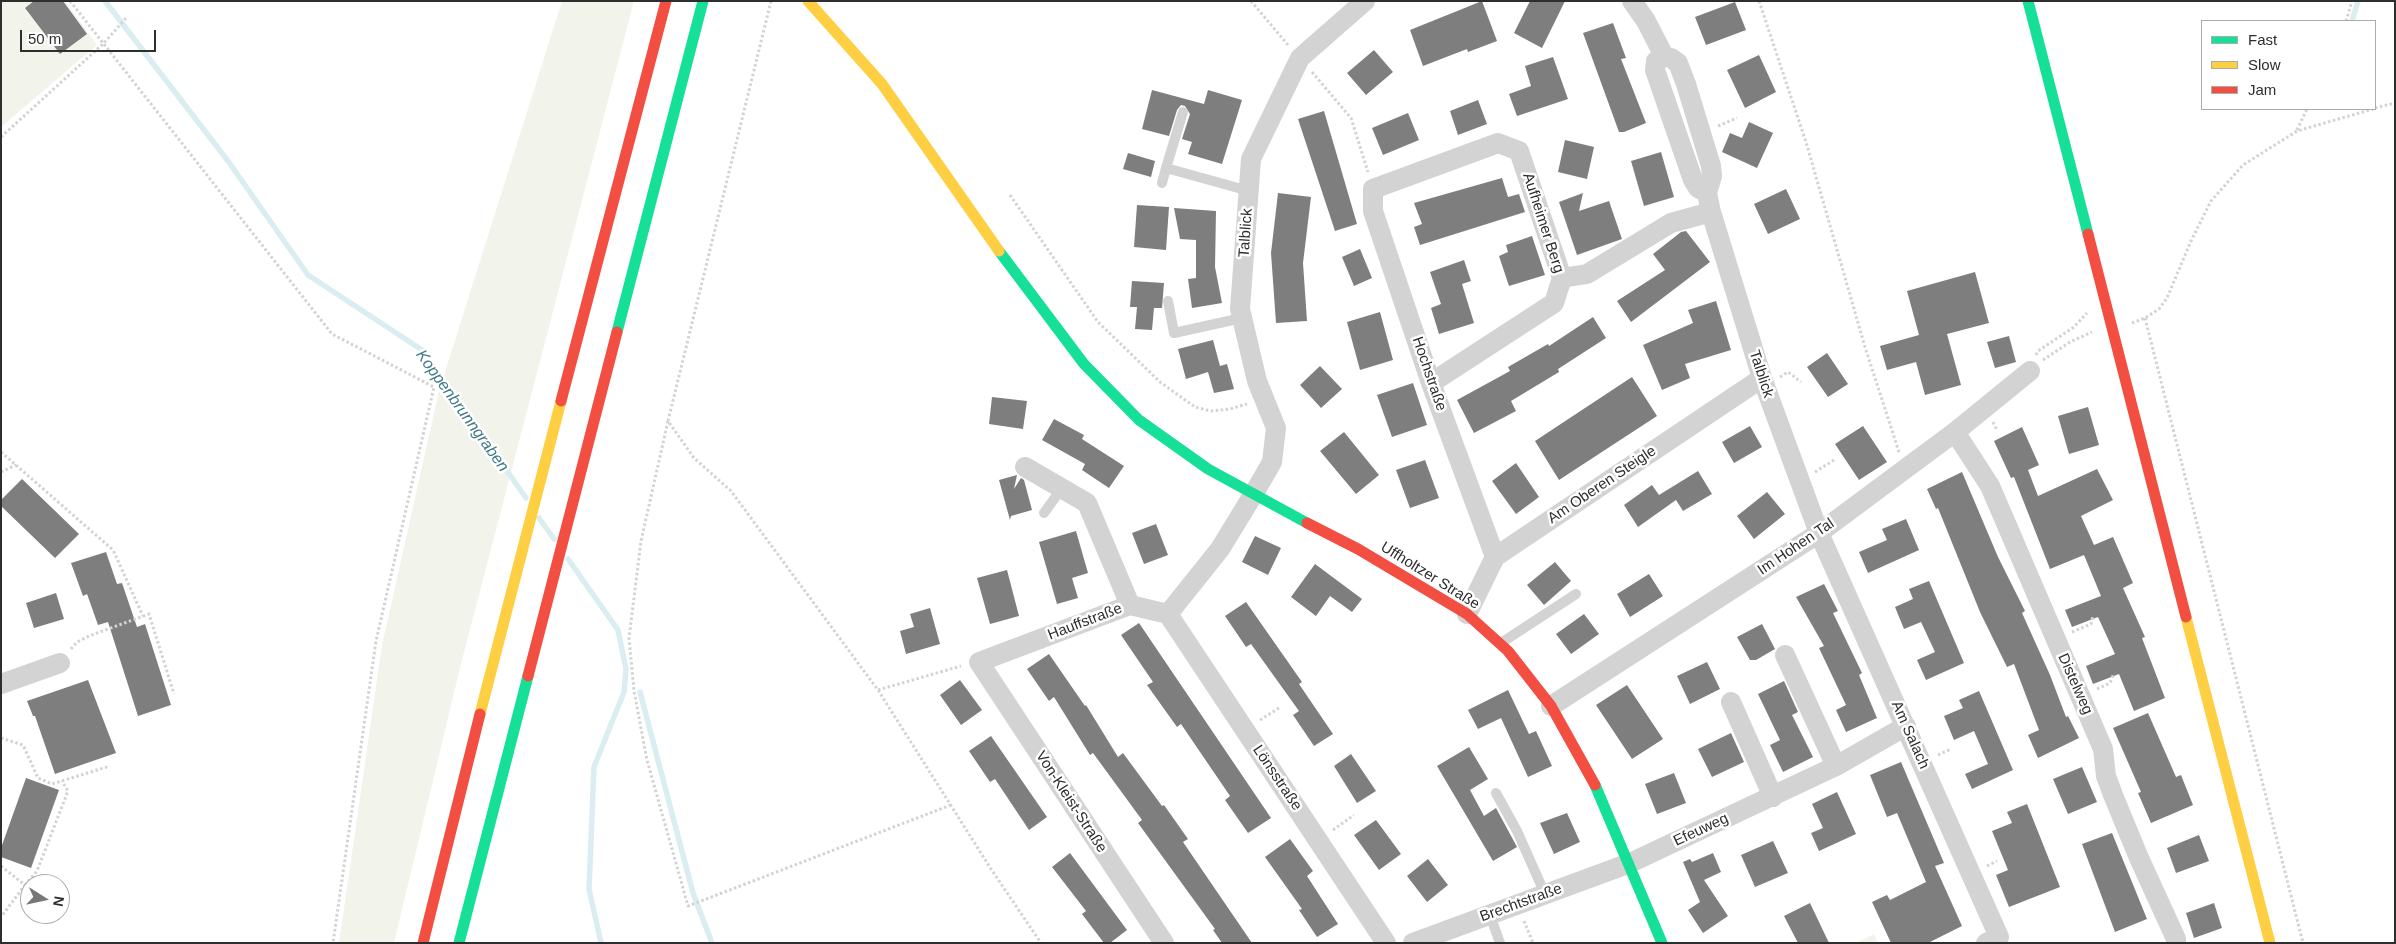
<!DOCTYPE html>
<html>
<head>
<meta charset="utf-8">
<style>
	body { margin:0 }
	#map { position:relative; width:2396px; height:944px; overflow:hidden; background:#fff; font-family:Arial,sans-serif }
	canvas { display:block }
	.frame { position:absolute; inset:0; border:2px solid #2e2e2e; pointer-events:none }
	.legend { position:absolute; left:2201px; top:20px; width:175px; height:90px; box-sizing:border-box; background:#fff; border:1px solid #ababab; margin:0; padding:6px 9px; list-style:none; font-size:15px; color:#2e2e2e }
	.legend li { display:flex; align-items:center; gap:10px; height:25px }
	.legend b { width:25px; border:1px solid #ababab }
	.north { position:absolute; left:20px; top:874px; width:50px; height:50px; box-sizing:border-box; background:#fff; border:1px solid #ababab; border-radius:50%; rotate:100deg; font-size:14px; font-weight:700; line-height:20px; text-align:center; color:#2e2e2e }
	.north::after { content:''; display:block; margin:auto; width:18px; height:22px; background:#777; clip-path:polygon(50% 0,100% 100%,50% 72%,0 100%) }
	.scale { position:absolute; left:20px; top:30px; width:136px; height:22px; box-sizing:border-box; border:2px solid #2e2e2e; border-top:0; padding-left:6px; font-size:15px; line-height:18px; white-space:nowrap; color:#2e2e2e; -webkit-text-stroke:4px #fff; paint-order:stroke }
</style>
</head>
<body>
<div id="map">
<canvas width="2396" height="944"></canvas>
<div class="frame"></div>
<ul class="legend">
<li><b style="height:6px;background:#16e098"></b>Fast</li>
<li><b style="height:6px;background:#ffcf43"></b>Slow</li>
<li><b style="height:6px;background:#f24e42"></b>Jam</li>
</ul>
<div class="north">N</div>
<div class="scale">50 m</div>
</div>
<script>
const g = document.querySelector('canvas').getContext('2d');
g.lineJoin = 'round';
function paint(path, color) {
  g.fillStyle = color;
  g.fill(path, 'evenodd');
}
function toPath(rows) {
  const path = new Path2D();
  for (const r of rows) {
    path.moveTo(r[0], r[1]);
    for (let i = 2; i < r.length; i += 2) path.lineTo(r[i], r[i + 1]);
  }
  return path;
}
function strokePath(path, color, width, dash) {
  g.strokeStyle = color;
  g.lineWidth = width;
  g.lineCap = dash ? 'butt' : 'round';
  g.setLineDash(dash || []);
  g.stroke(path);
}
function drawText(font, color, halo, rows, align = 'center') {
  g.font = font + ' Arial,sans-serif';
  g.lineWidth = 5;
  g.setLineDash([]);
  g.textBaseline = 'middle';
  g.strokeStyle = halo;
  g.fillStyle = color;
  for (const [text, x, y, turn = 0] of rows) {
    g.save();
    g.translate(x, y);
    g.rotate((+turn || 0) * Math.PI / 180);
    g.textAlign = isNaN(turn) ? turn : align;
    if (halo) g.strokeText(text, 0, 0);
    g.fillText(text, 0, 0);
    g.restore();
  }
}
paint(toPath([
	[1,1,65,1,97,45,1,127],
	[562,1,634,1,461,664,394,943,339,943,382,645,439,391],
	[1874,934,1878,943,1856,943]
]), '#f2f4ec');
strokePath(toPath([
	[105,1,228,161,308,275,422,350,526,498],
	[2352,21,2358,1],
	[539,518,554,539],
	[568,559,618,630,626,669,624,692,594,767,589,889,601,943],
	[640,692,693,893,712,943]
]), '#daedf0', 5.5);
paint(toPath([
	[34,1,63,1,87,34,60,54,25,8],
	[1482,1,1497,41,1468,52,1467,49,1423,66,1410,30],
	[1530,1,1565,1,1542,48,1514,33],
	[1735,2,1746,30,1706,45,1695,17],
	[1613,23,1626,58,1621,59,1646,123,1624,132,1619,132,1583,33],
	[1374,50,1393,72,1366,95,1347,73],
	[1759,55,1776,92,1745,108,1727,70],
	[1553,57,1568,99,1517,116,1509,94,1531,86,1525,66],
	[1152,90,1204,104,1208,90,1242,100,1222,164,1188,154,1192,142,1182,139,1190,114,1185,106,1181,105,1177,110,1169,136,1142,129],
	[1478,100,1487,124,1458,135,1450,111],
	[1324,111,1357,224,1335,231,1298,119],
	[1408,113,1419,140,1383,155,1372,128],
	[1749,122,1773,133,1757,168,1722,152,1730,133,1742,138],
	[1565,140,1594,147,1587,179,1558,172],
	[1661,152,1674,197,1644,206,1631,161],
	[1128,153,1155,161,1151,177,1123,169],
	[1502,178,1508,197,1519,194,1525,212,1420,245,1414,227,1422,224,1414,203],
	[1786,189,1800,219,1768,234,1754,204],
	[1278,193,1311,197,1303,263,1307,321,1276,323,1271,253],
	[1583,193,1579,211,1609,201,1622,239,1577,255,1559,202],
	[1137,205,1169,207,1166,250,1134,247],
	[1174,208,1216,211,1215,267,1222,303,1192,308,1188,279,1196,278,1196,240,1180,239],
	[1686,231,1710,262,1631,322,1617,301,1665,270,1653,254,1681,232],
	[1532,236,1545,275,1509,286,1499,256,1508,252,1506,245],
	[1360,249,1372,278,1354,286,1342,257],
	[1464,260,1471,281,1462,284,1474,323,1439,334,1431,308,1441,304,1430,272],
	[1975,272,1989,323,1947,334,1961,385,1925,395,1916,362,1887,370,1880,346,1919,335,1907,291],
	[1132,281,1164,283,1162,308,1154,308,1152,330,1135,329,1137,307,1130,307],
	[1716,301,1731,350,1685,364,1690,378,1662,390,1643,345,1693,323,1688,310],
	[1380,312,1393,360,1360,370,1347,322],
	[1593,317,1606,338,1558,369,1559,372,1511,401,1516,411,1474,433,1457,400,1510,371,1508,367,1548,344,1549,346],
	[2009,336,2016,362,1995,368,1987,342],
	[1213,340,1220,366,1227,364,1234,389,1214,393,1208,372,1186,379,1178,349],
	[1827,353,1848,384,1828,397,1807,367],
	[1320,366,1342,389,1321,408,1300,385],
	[1632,377,1657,416,1559,480,1535,441],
	[1413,383,1427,425,1392,437,1377,395],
	[992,397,1027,401,1023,429,989,424],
	[2088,407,2099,445,2069,454,2058,416],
	[1054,419,1084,435,1082,439,1124,466,1109,488,1082,470,1085,464,1042,440],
	[1750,426,1762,447,1734,463,1722,442],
	[1863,426,1887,462,1859,480,1835,444],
	[2022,427,2039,465,2028,470,2038,496,2097,469,2113,500,2081,516,2094,545,2113,537,2133,583,2123,588,2145,637,2142,638,2165,698,2134,711,2119,674,2093,684,2086,666,2115,654,2098,617,2072,627,2065,610,2101,596,2084,555,2050,569,2014,477,2011,478,1994,441],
	[1344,432,1379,475,1356,494,1320,451],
	[1425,460,1439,498,1410,508,1396,470],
	[1516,463,1539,497,1516,514,1492,481],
	[1698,471,1712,494,1683,511,1676,500,1638,527,1624,505,1652,485,1659,495],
	[1962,472,1998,557,2025,611,2022,613,2050,675,2066,717,2068,716,2079,738,2038,758,2028,735,2039,730,2014,664,2007,667,1980,612,1938,508,1936,509,1927,489],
	[1017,475,1014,489,1021,478,1024,480,1032,510,1011,516,1010,520,999,480],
	[22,479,79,534,55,558,1,506,1,500],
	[1767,492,1785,514,1754,539,1737,516],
	[1906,519,1919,550,1868,573,1859,552,1887,540,1882,529],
	[1156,524,1168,555,1144,564,1132,533],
	[1076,531,1088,573,1072,578,1078,598,1057,604,1039,542],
	[1255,536,1281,548,1268,575,1242,562],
	[106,552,117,584,122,583,137,627,145,624,171,705,138,716,108,622,98,625,87,594,83,596,71,563],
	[1555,562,1571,581,1544,605,1527,585],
	[1315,564,1362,599,1352,612,1330,596,1316,616,1291,597],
	[1007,570,1019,616,990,624,977,578],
	[1649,574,1663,596,1630,617,1617,594],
	[1929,581,1964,663,1926,680,1917,660,1935,652,1921,622,1904,629,1895,607,1913,599,1909,589],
	[1824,584,1838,611,1833,613,1862,673,1859,675,1877,718,1846,732,1836,710,1846,705,1819,648,1824,646,1796,597],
	[56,593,64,619,34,628,26,603],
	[1246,602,1302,682,1299,684,1333,734,1314,746,1293,715,1299,711,1251,644,1246,647,1225,616],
	[930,608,940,644,906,654,900,631,914,627,910,614],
	[1584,614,1599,634,1571,654,1556,634],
	[1139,623,1271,818,1248,833,1225,800,1230,796,1181,724,1177,727,1147,685,1153,682,1121,635],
	[1762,624,1775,649,1756,660,1750,660,1737,637],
	[1049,654,1085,706,1086,705,1118,757,1123,753,1162,806,1164,805,1188,839,1183,842,1252,943,1222,943,1213,930,1215,929,1138,823,1142,820,1093,753,1090,755,1054,697,1049,701,1027,669],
	[1707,662,1720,689,1690,704,1677,676],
	[88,680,116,753,55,774,35,716,33,716,27,701],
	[960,680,982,710,961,725,940,695],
	[1784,681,1798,712,1792,715,1813,757,1783,772,1770,745,1780,740,1758,694],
	[1627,685,1663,739,1632,759,1596,705],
	[1508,690,1529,734,1536,731,1552,766,1528,777,1501,718,1478,729,1468,710],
	[1979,691,2013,770,1972,789,1965,774,1988,764,1974,731,1954,740,1944,716,1963,708,1959,700],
	[2148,713,2176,777,2181,775,2193,805,2151,823,2138,793,2141,792,2113,728],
	[1731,733,1744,762,1712,777,1698,749],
	[991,736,1047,817,1029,830,995,779,990,782,969,751],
	[1469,747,1488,779,1470,790,1484,816,1496,808,1517,847,1493,861,1437,766],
	[1351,754,1376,791,1357,803,1334,766],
	[1901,762,1944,863,1935,866,1962,926,1928,943,1891,943,1872,902,1887,895,1890,900,1926,882,1897,813,1887,817,1870,775],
	[2082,767,2097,802,2068,814,2053,779],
	[1674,773,1686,803,1657,814,1645,784],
	[26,778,59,790,31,868,1,857,1,848],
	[1837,792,1856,834,1819,851,1811,833,1823,828,1812,804],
	[2027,804,2060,887,2009,907,1996,875,2008,870,1992,831,2012,823,2007,812],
	[1567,813,1580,842,1554,854,1540,823],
	[1376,820,1401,854,1379,870,1354,835],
	[2112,833,2147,919,2115,932,2082,844],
	[2199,835,2209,861,2176,873,2167,848],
	[1290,839,1313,871,1307,876,1338,924,1317,937,1299,910,1302,909,1265,857],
	[1773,841,1788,873,1755,887,1741,855],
	[1070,853,1127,930,1110,943,1104,943,1082,914,1086,911,1052,867],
	[1713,853,1721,872,1704,880,1728,916,1703,933,1688,910,1700,902,1683,862,1690,859,1692,862],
	[1428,859,1448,885,1427,902,1407,876],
	[1810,903,1829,943,1798,943,1784,916],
	[2214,903,2222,928,2194,938,2186,913]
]), '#7e7e7e');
strokePath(toPath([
	[70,1,332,334,434,387,376,641,333,943],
	[1251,1,1288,45],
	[1759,1,1806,142,1865,347,1899,452],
	[2346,21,2352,1],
	[1312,72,1351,118,1368,172],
	[2375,108,2395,103],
	[1718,126,1737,118],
	[2297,130,2307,109],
	[1,137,103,44,127,17],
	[1010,195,1098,322,1160,382,1195,407,1211,411,1230,409,1247,404],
	[2145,318,2303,943],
	[2132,323,2145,318,2159,309,2167,298,2191,241,2211,201,2243,165,2297,131,2373,109],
	[2036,355,2038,351,2074,327,2087,313],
	[2043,360,2070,342,2092,332],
	[1780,377,1788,372,1801,382],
	[668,421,771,1],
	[1993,422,1997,430],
	[1,452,113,550,143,616],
	[1,472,16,465],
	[1815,472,1834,460],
	[2072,632,2091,624,2093,615],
	[71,649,77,642,89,636,149,614,174,694],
	[2097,689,2110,683,2114,673],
	[878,690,961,666],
	[1260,720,1279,708],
	[1,738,23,745,38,778,52,784,110,766],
	[1938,755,1951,749],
	[951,805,688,906,647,760,634,691,629,638,641,541,668,421,694,458,731,491,878,690,991,869,1041,943],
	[1333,830,1354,815],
	[1,866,25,885,1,917],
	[1987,866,1997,861],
	[25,885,37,871,68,791,62,781],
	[1524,921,1533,943]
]), '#d3d3d3', 3, [2.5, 2.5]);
strokePath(toPath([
	[1166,168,1183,112],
	[1162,183,1166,168,1249,191],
	[1168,301,1174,333,1242,318],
	[1044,513,1062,488],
	[1501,643,1576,594],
	[1496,793,1517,831,1545,894],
	[1490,915,1500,943]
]), '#d3d3d3', 10);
strokePath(toPath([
	[1632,1,1646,21,1664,56,1671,58,1678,63,1686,84,1711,166,1712,176,1707,193,1711,212,1762,378,1819,533,1999,937,1986,943],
	[1664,56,1656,61,1655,70,1693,180,1698,188,1707,193],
	[1562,278,1587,274,1671,223,1711,212],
	[1431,383,1554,303,1562,278,1519,151,1498,143,1373,189,1373,211,1431,383,1495,557],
	[1955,432,1990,486,2103,749,2106,776,2113,795,2139,858,2176,939,2176,943],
	[1025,467,1087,503,1130,605],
	[1168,614,1386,943],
	[1467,614,1495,557,1762,378],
	[1785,655,1836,766],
	[1,684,60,663],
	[1731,702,1773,797],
	[1551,706,1819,533,1955,432,2030,371],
	[1164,943,979,662,1130,605,1168,614,1220,549,1253,495,1272,462,1276,428,1257,381,1240,309,1251,159,1300,58,1365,1],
	[1413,943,1630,863,1836,766,1906,726]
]), '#d3d3d3', 20);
strokePath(toPath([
	[2028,1,2088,234],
	[999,251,1084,364,1139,420,1208,469,1307,523],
	[617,332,703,1],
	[1595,785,1662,943],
	[459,943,528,676]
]), '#16e098', 11);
strokePath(toPath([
	[808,1,882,84,999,251],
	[2186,617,2270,943],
	[480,714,561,401]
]), '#ffcf43', 11);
strokePath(toPath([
	[2088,234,2186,617],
	[561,401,666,1],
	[1307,523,1358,549,1467,614,1508,651,1551,706,1595,785],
	[528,676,617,332],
	[423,943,480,714]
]), '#f24e42', 11);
drawText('15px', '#2e2e2e', '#fff', [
	["Aufheimer Berg",1543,223,72],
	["Talblick",1246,233,-86],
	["Hochstraße",1429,374,71],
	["Talblick",1761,374,72],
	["Am Oberen Steigle",1602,485,-34],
	["Im Hohen Tal",1796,547,-34],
	["Uffholtzer Straße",1430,576,32],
	["Hauffstraße",1085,622,-21],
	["Distelweg",2075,684,66],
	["Am Salach",1910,735,66],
	["Lönsstraße",1277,778,56],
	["Von-Kleist-Straße",1071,802,57],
	["Efeuweg",1701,830,-25],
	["Brechtstraße",1521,903,-20]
]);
drawText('italic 16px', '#3e7a87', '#fff', [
	["Koppenbrunngraben",462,411,54]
]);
</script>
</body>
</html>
